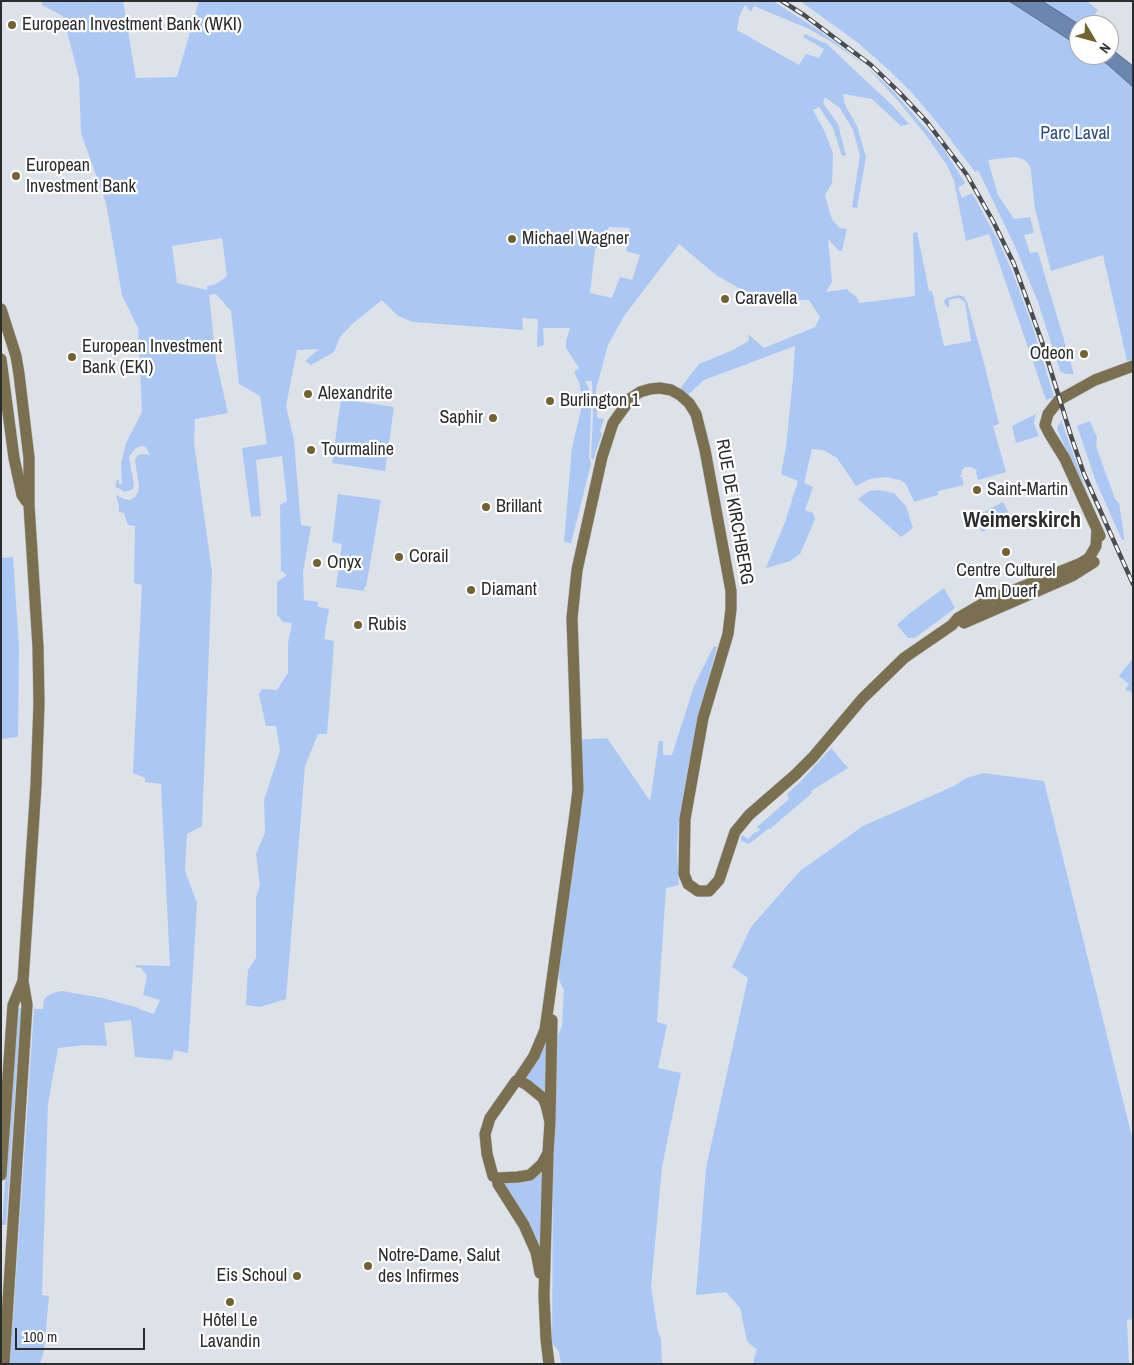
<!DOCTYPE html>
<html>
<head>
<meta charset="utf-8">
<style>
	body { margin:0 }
	#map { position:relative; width:1134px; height:1365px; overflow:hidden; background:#dde1e8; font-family:"Archivo Narrow",sans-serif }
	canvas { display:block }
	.frame { position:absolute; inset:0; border:2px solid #2a2c2e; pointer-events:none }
	.north { position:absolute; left:1069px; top:15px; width:50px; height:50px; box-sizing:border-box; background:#fff; border:1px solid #aaabab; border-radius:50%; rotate:127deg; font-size:14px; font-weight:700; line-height:20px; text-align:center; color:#2a2c2e }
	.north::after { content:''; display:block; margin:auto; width:18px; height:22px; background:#716230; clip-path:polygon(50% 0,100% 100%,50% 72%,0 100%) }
	.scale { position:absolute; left:15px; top:1328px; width:130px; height:22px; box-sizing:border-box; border:2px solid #2a2c2e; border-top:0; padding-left:6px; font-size:15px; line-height:18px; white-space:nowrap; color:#2a2c2e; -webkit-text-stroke:4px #fff; paint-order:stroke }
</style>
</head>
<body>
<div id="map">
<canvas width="1134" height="1365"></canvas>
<div class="frame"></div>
<div class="north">N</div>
<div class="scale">100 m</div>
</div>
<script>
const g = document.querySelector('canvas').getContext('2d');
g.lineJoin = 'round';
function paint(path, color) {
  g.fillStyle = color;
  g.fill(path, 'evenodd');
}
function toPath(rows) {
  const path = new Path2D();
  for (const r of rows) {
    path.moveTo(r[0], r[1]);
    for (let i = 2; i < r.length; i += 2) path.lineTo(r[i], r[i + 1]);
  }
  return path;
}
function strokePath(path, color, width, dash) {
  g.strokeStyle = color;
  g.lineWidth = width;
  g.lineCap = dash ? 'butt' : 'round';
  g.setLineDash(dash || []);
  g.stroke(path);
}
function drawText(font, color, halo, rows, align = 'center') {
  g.font = font + ' "Archivo Narrow",sans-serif';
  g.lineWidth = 4.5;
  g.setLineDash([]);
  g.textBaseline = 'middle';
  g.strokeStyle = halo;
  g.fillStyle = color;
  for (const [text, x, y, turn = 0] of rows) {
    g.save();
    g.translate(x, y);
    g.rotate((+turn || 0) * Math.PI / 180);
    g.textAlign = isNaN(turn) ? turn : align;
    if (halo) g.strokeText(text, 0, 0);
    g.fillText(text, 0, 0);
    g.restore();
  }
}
paint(toPath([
	[42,1,123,1,136,78,177,77,199,1,773,1,820,31,866,66,892,90,943,148,965,183,958,188,962,198,972,193,1000,244,1014,276,1033,328,1054,397,1046,400,989,234,966,241,954,181,947,165,925,134,899,102,866,66,830,41,809,29,754,6,751,12,745,5,739,17,737,30,799,65,806,54,819,58,824,49,803,37,805,34,827,44,893,106,909,124,901,126,872,99,843,94,845,105,857,126,866,157,857,208,852,207,860,155,853,130,840,108,825,97,823,103,838,124,846,155,842,156,833,128,819,107,813,110,825,132,833,154,832,183,825,195,832,220,840,228,847,229,842,251,839,251,828,239,832,282,826,292,848,289,848,291,856,296,859,303,915,296,913,233,917,232,929,291,932,291,944,346,971,341,965,302,959,298,949,300,949,307,947,307,944,302,946,298,958,295,964,297,967,302,985,367,999,424,993,426,1006,472,978,480,976,472,977,470,971,467,966,467,962,470,961,475,959,476,962,477,964,485,938,491,938,495,914,502,906,484,900,480,886,477,870,479,856,486,837,458,823,450,812,449,804,483,813,487,805,510,813,513,815,519,800,554,790,561,766,568,785,522,798,481,781,474,786,447,793,378,795,346,704,380,688,395,680,389,699,364,733,350,747,342,749,340,748,334,764,348,815,327,820,317,809,300,756,298,716,275,679,244,624,316,608,345,596,389,597,418,604,419,600,431,602,434,593,460,591,457,593,416,592,381,585,381,589,389,591,410,589,457,591,464,571,543,564,542,572,448,583,401,579,382,574,372,579,368,566,348,566,341,570,328,543,328,544,345,537,347,538,319,522,318,523,330,413,322,398,316,382,300,352,324,340,337,334,352,311,365,305,361,319,349,297,350,286,406,294,440,301,525,311,527,303,572,304,600,318,602,318,607,329,609,324,639,334,641,332,672,327,734,318,734,305,766,286,999,260,1007,246,1005,248,970,256,958,256,898,260,885,256,854,265,833,264,800,280,751,276,726,266,726,259,694,262,689,277,690,288,673,288,643,292,623,283,622,277,615,277,582,287,575,281,571,280,505,287,501,282,456,256,460,261,516,251,517,242,448,267,444,260,396,239,384,231,311,216,294,209,295,216,360,228,413,195,419,194,443,212,572,202,826,187,834,185,871,197,903,188,1053,174,1050,172,1060,135,1057,131,1020,104,1023,107,1046,84,1045,58,1048,48,1104,42,1295,49,1296,44,1351,40,1364,10,1364,34,1009,43,1009,44,1000,46,997,53,993,62,991,102,998,139,1008,139,1009,154,1014,160,1000,143,995,147,976,141,968,136,967,135,965,170,966,161,784,145,782,145,778,133,773,142,585,134,583,135,526,128,525,124,513,119,512,119,506,116,495,124,499,130,500,135,497,138,492,139,486,135,460,138,455,142,454,150,455,146,447,140,446,135,449,129,457,134,485,133,489,125,492,115,486,117,480,119,480,119,484,122,484,121,464,126,443,142,412,138,328,122,295,106,203,81,133,79,78,63,16,42,5],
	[609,227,630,228,626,251,640,255,632,280,620,277,612,298,590,293,595,250],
	[222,238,227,276,216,284,207,286,207,290,177,283,172,246],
	[800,1,1009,1,1079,46,1079,55,1092,55,1107,64,1133,87,1133,359,1127,361,1103,255,1051,271,1035,209,1031,171,1029,164,1023,159,1015,157,988,160,998,195,1014,219,1030,217,1034,233,1024,235,1030,253,1038,252,1074,374,1066,374,1060,371,1038,302,1013,242,978,170,975,172,944,131,914,95,890,71,857,42],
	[1042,1,1087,1,1098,10,1087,25,1080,25],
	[341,399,394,407,385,471,332,463],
	[1036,414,1034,424,1039,436,1016,443,1012,426],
	[1061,420,1089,498,1088,498,1057,429],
	[1090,421,1097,438,1096,446,1115,499,1119,503,1124,535,1124,540,1122,540,1096,482,1077,426],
	[879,490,894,493,906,506,913,528,901,537,858,499,869,491],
	[338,494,381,500,366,587,364,587,364,591,336,587,342,544,332,542],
	[1003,502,1010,516,982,532,974,517],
	[13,557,19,647,18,737,1,739,1,558],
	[944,588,955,608,915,638,908,638,897,625,909,614],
	[714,646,717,647,698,717,679,818,677,851,679,885,666,888,657,1022,667,1025,658,1068,681,1073,662,1167,651,1287,658,1332,661,1339,662,1364,561,1364,559,1352,552,1343,553,1173,557,1038,562,1026,564,990,559,980,560,922,575,814,576,740,607,738,650,801,659,741,663,741,663,755,672,755,694,686],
	[1133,658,1133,694,1130,691,1125,690,1129,684,1119,676],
	[831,748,848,768,811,791,812,793,770,829,768,829,749,844,741,841,741,837,743,835,748,839,755,832,756,833,760,830,757,827,789,799,787,794,801,781],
	[984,773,1044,781,1133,1141,1133,1319,1127,1320,1129,1364,754,1364,754,1358,757,1350,747,1341,740,1308,726,1292,696,1295,706,1168,748,978,732,967,751,927,800,871,863,826,954,786,966,778],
	[17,1008,21,1008,6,1225,2,1225],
	[546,1042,548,1043,545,1094,525,1079],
	[542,1170,540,1249,502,1181]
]), '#abc8f4');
const water = toPath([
	[1009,1,1042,1,1080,25,1079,46,1009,1],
	[1109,47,1133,66,1133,87,1107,64,1092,55,1109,55,1109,47]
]);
paint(water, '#6b86af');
strokePath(water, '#586b88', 1);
const secondary = toPath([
	[1,309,16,356,19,374,29,458,29,505,38,647,39,704,36,785,23,981,27,1005,4,1364],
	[1,359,14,458,22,495,26,501],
	[1100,536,1065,459,1049,433,1045,425,1048,414,1059,400,1095,380,1133,366],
	[964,623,1072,576,1094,562],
	[518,1080,534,1056,545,1030,575,814,578,790,572,618,577,570,602,457,613,423,631,398,640,392,650,389,660,388,671,390,680,395,689,403,696,414,705,450,731,591,731,609,728,634,703,718,685,819,684,874,688,884,698,891,709,891,719,880,735,832,749,815,795,775,813,757,862,699,904,658,952,625,958,618,989,600,1081,563,1089,558,1096,546,1097,530],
	[550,1122,546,1105,543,1098,527,1085,518,1080,516,1081,490,1118,485,1134,487,1154,493,1176,497,1178,518,1177,530,1175,542,1164,548,1153,550,1122,552,1020],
	[548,1155,544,1296,546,1339,549,1364],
	[1,1175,13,1005,23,981],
	[497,1178,498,1184,524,1225,536,1252,540,1273]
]);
strokePath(secondary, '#b9bdc3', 12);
strokePath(secondary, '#7a7050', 11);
const rail = toPath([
	[782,1,804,15,871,65,899,92,927,122,967,175,993,221,1014,264,1042,342,1071,436,1084,474,1133,584]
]);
strokePath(rail, '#4a4d4f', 4.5);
strokePath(rail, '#fff', 2.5, [8]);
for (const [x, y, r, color] of [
	[12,25,5,"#716230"],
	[16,176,5,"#716230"],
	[512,239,5,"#716230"],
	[725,299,5,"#716230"],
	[1084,354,5,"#716230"],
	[72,357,5,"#716230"],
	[308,394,5,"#716230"],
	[550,401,5,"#716230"],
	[493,418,5,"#716230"],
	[311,450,5,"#716230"],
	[977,490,5,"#716230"],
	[486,507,5,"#716230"],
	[1006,552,5,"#716230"],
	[399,557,5,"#716230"],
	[317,563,5,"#716230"],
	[471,590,5,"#716230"],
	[358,625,5,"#716230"],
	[368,1266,5,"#716230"],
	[297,1276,5,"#716230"],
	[230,1302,5,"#716230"]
]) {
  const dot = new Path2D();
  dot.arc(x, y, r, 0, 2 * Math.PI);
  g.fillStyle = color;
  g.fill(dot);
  strokePath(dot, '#fff', 2);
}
drawText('18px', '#2a2c2e', '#fff', [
	["European Investment Bank (WKI)",22,25],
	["European",26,166],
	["Investment Bank",26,187],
	["Michael Wagner",522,239],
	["Caravella",735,299],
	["European Investment",82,347],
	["Bank (EKI)",82,368],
	["Odeon",1074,354,"right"],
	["Alexandrite",318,394],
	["Burlington 1",560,401],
	["Saphir",483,418,"right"],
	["Tourmaline",321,450],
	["Saint-Martin",987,490],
	["Brillant",496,507],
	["Corail",409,557],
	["Onyx",327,563],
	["Centre Culturel",1006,571,"center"],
	["Am Duerf",1006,592,"center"],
	["Diamant",481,590],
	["Rubis",368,625],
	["Notre-Dame, Salut",378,1256],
	["des Infirmes",378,1277],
	["Eis Schoul",287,1276,"right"],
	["Hôtel Le",230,1321,"center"],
	["Lavandin",230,1342,"center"]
], 'left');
drawText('18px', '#294b82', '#fff', [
	["Parc Laval",1075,134]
]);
drawText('18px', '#2a2c2e', '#fff', [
	["RUE DE KIRCHBERG",734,512,80]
]);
drawText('bold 22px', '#2a2c2e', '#fff', [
	["Weimerskirch",1022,521]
]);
</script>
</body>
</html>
